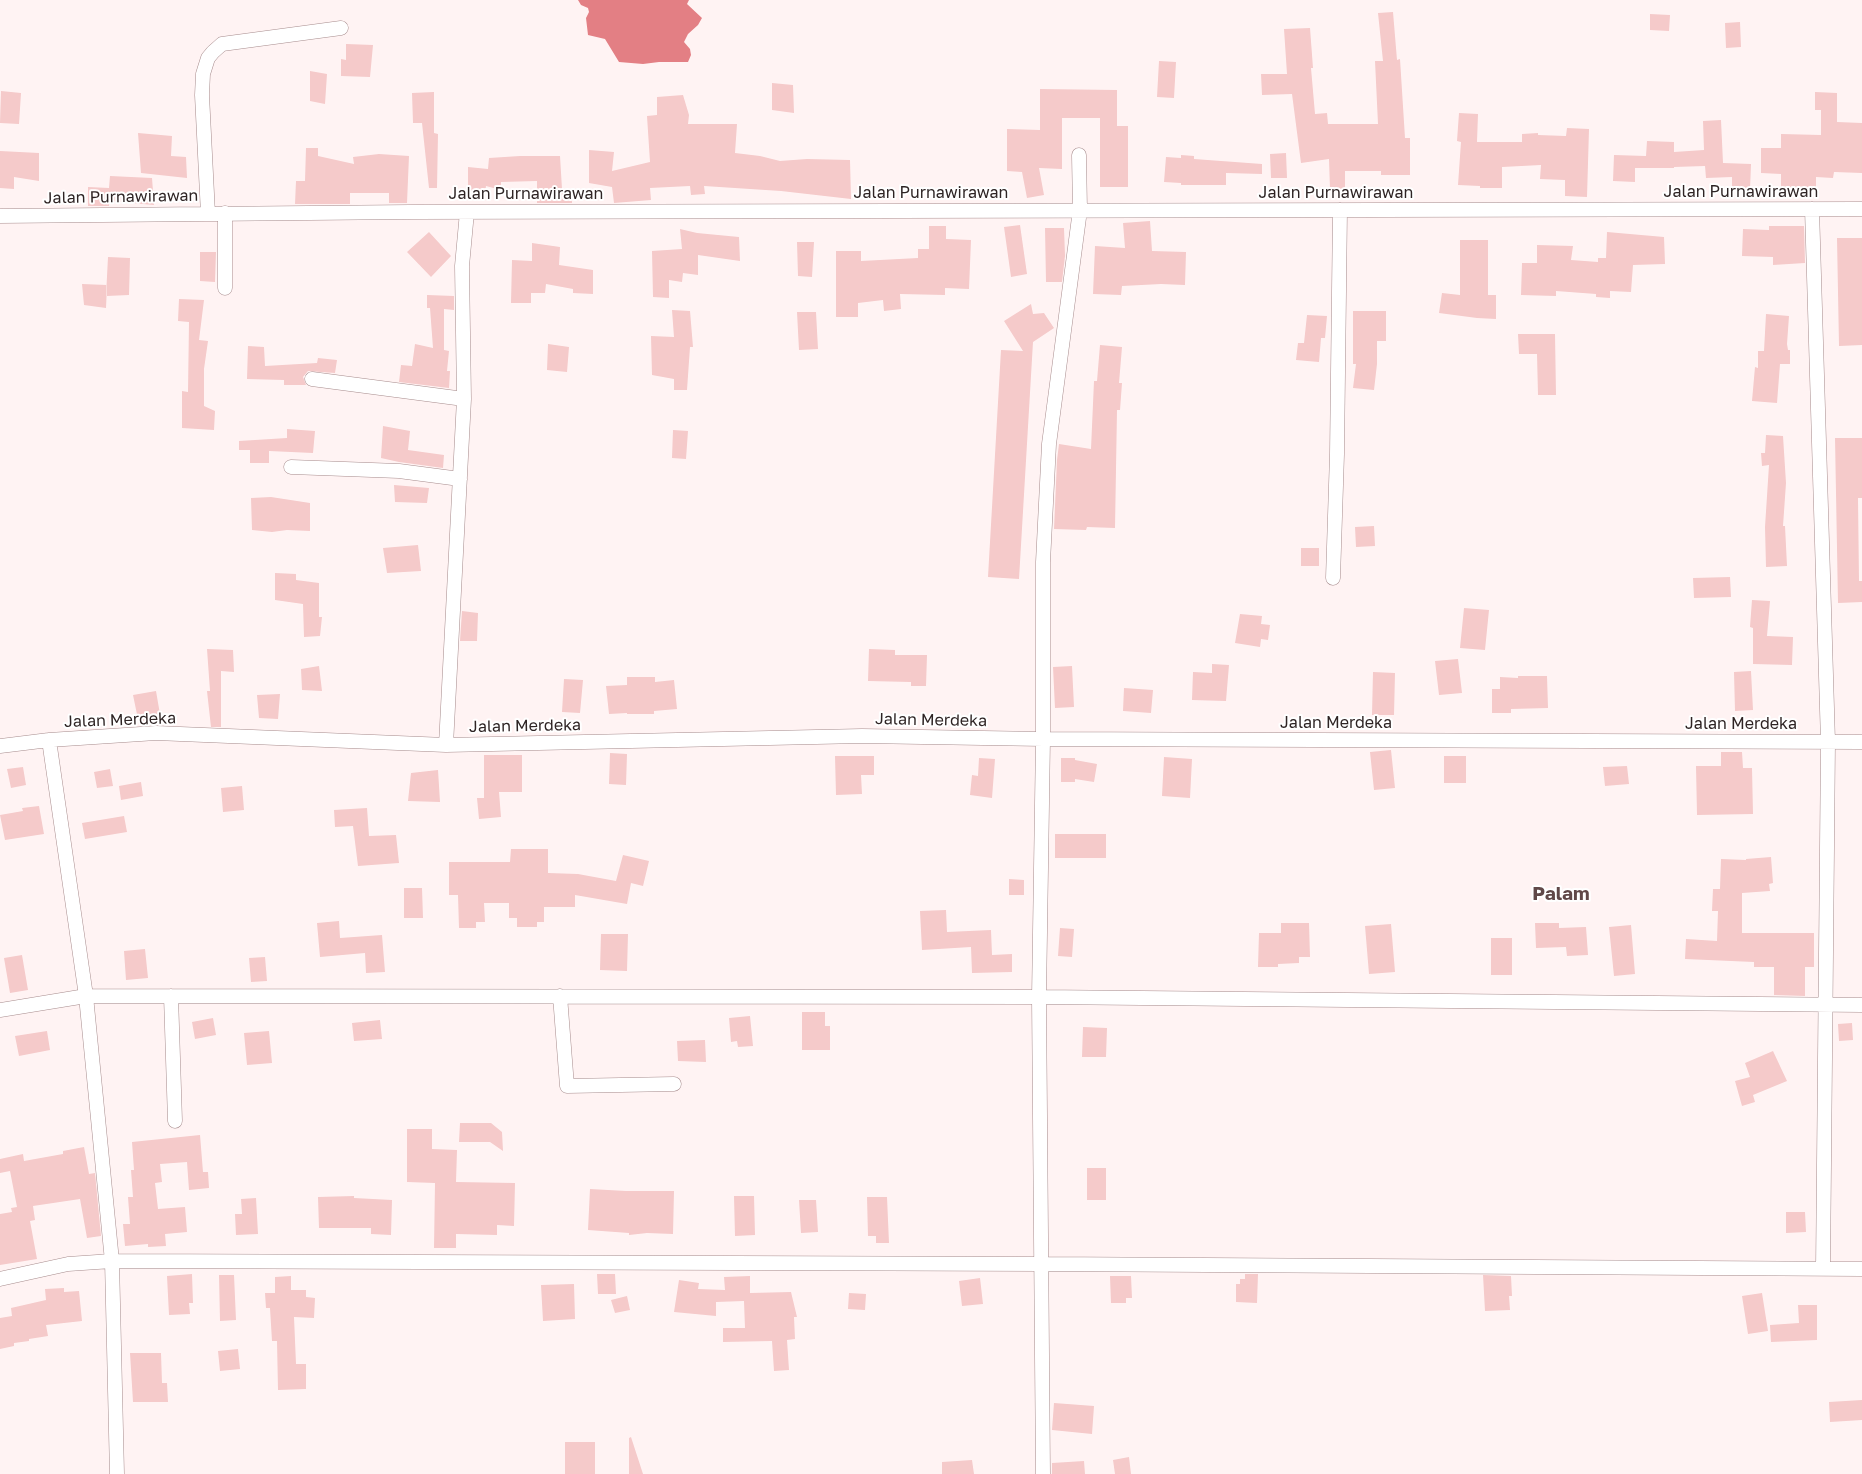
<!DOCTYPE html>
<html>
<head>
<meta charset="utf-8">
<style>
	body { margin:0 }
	canvas { display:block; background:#fff3f3 }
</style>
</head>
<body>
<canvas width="1862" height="1474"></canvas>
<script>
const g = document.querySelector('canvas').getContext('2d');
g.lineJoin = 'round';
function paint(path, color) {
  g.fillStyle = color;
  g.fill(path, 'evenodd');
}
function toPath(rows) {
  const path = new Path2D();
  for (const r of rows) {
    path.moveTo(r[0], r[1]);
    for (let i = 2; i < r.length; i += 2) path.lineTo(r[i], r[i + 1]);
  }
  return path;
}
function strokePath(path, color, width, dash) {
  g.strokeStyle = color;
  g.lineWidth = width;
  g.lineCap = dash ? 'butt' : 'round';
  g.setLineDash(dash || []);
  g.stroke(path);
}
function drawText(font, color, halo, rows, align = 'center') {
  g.font = font + ' "Golos Text",sans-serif';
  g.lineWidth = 4;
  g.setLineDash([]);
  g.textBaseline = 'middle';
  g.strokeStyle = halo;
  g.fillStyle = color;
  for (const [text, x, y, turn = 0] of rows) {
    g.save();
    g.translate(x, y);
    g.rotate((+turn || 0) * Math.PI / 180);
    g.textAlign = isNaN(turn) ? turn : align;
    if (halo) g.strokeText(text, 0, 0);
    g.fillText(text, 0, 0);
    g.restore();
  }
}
paint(toPath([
	[578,0,689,0,687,4,702,18,698,25,688,34,684,42,690,49,691,55,688,62,659,62,643,64,619,62,605,39,588,35,586,18,589,12,588,8,581,5]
]), '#e37f84');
paint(toPath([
	[1393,12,1397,60,1400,59,1405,138,1410,138,1410,175,1381,175,1381,171,1345,171,1345,189,1330,189,1329,159,1301,163,1292,94,1262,95,1261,74,1287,74,1284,29,1310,28,1313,68,1311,68,1315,114,1327,113,1328,124,1378,124,1375,61,1383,61,1378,13],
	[1650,14,1670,15,1669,31,1650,30],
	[1740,22,1741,47,1726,48,1725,23],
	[346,44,373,45,370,77,341,76,341,59,346,60],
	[1159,61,1176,62,1174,98,1157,97],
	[310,71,327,74,325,104,310,101],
	[772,83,793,85,794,113,772,110],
	[1040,89,1117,90,1117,126,1128,126,1128,187,1100,187,1100,118,1062,118,1062,169,1039,168,1044,195,1027,198,1022,172,1007,171,1007,129,1040,130],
	[1,91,21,93,19,124,0,123],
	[434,92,434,133,438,134,437,188,429,188,422,123,413,123,412,93],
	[1815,92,1837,93,1837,122,1862,123,1862,173,1834,172,1833,178,1816,177,1816,190,1781,189,1781,174,1761,173,1761,148,1781,148,1781,134,1821,135,1821,110,1815,110],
	[683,95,689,115,688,124,737,124,735,153,760,156,780,161,807,159,850,160,851,199,781,191,704,186,705,194,691,195,690,186,650,188,651,200,614,203,612,187,589,183,589,150,614,152,612,171,650,162,647,116,657,115,657,97],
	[1459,113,1478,114,1477,142,1522,142,1522,134,1538,133,1538,135,1566,136,1567,128,1589,129,1587,197,1565,196,1565,180,1540,179,1541,165,1502,167,1502,188,1480,188,1480,186,1458,185,1461,142,1457,141],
	[1721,120,1723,163,1751,164,1750,190,1732,190,1732,177,1706,178,1705,166,1674,167,1674,168,1635,168,1635,182,1613,181,1614,155,1646,156,1647,141,1674,142,1674,152,1704,150,1703,121],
	[138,133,172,136,171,156,186,157,187,178,141,173],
	[306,148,318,148,318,156,354,164,353,157,379,154,409,156,407,203,389,203,389,193,350,193,350,204,295,204,296,181,305,181],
	[0,151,39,153,39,181,14,177,14,189,0,188],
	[1286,153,1287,178,1271,178,1270,154],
	[1181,155,1194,156,1194,159,1262,164,1262,174,1226,173,1226,185,1181,185,1181,183,1164,182,1166,157,1181,158],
	[520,156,560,156,562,189,572,189,572,203,537,203,537,181,501,182,501,190,486,186,485,193,468,190,468,167,488,169,489,158],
	[110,176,152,178,154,205,109,201,109,206,88,206,88,187,109,188],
	[1150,221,1152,251,1186,252,1185,285,1161,284,1122,286,1121,295,1093,294,1095,246,1125,248,1123,223],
	[1020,225,1027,274,1011,277,1004,227],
	[929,226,946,226,946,239,971,240,969,289,945,288,945,295,900,294,901,309,884,311,883,300,858,303,858,317,836,317,836,251,861,251,861,261,918,258,918,249,929,249],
	[1769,226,1804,226,1805,263,1773,265,1773,257,1742,256,1743,229,1769,230],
	[1045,228,1064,228,1065,256,1062,282,1046,282],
	[680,229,697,233,739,237,740,261,698,255,698,275,683,273,682,282,669,280,669,298,653,297,652,251,682,249],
	[429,232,451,256,431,277,407,252],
	[1607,232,1664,237,1665,264,1633,265,1631,292,1610,291,1610,298,1596,297,1596,294,1556,291,1556,296,1521,295,1522,263,1537,263,1537,245,1573,246,1571,260,1598,262,1598,258,1606,258],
	[1837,238,1862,238,1862,345,1839,346],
	[1460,240,1488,240,1488,295,1496,295,1496,319,1477,318,1439,313,1442,293,1460,295],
	[797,242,814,242,812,277,798,276],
	[532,243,560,247,559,265,593,270,593,294,573,293,573,289,546,284,545,293,531,293,531,303,511,303,512,260,532,261],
	[200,252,216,252,215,282,200,281],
	[108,257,130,258,129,295,106,296],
	[82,284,107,285,106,308,84,305],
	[427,295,454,296,454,310,444,309,444,350,449,351,447,371,450,371,449,388,399,382,401,365,412,366,415,344,433,348,430,308,427,308],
	[179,299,204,300,199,340,208,341,204,369,204,406,215,411,214,430,182,428,182,391,188,392,189,322,178,321],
	[1031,304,1033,314,1044,313,1054,328,1033,342,1019,579,988,577,1001,350,1023,351,1004,321],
	[672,310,690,311,693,347,690,347,687,390,674,390,674,379,652,375,651,336,674,337],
	[1353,311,1386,311,1386,341,1377,341,1377,364,1374,390,1353,388,1356,364,1353,364],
	[797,312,816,312,818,349,799,350],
	[1766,314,1789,316,1787,344,1788,350,1790,350,1790,364,1780,364,1777,403,1752,401,1755,367,1758,368,1758,351,1764,351],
	[1307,315,1327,316,1325,338,1321,338,1319,362,1296,360,1298,343,1304,343],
	[1518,334,1555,334,1556,395,1538,395,1537,354,1519,354],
	[548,344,569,347,567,372,547,370],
	[1100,345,1122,347,1119,383,1122,383,1120,410,1117,410,1115,528,1087,527,1086,530,1054,529,1057,460,1059,444,1091,449,1094,381,1097,381],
	[248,346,264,347,265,366,317,363,318,358,337,360,335,373,308,371,303,377,306,385,284,385,284,380,247,379],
	[383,426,410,431,408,450,444,455,443,468,399,462,381,458],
	[287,429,315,431,313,453,269,451,269,463,250,463,250,450,239,450,239,441,287,438],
	[673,430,688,431,686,459,672,458],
	[1766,435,1783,436,1786,483,1783,526,1785,526,1787,566,1766,567,1765,527,1769,465,1762,466,1761,453,1765,453],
	[1835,438,1862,438,1862,498,1858,498,1859,581,1862,581,1862,602,1838,603],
	[394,485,429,488,427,503,395,502],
	[271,497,310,503,310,531,287,530,272,532,252,530,251,498],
	[1374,526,1375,546,1356,547,1355,527],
	[418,545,421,571,387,573,383,548],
	[1301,548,1319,548,1319,566,1301,566],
	[275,573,296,574,296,580,319,583,319,617,322,617,320,636,304,637,303,604,275,600],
	[1730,577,1731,597,1694,598,1693,578],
	[1752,600,1770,601,1767,636,1793,637,1792,665,1753,664,1753,628,1750,627],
	[1464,608,1489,610,1485,650,1460,648],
	[462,611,478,613,477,641,460,641],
	[1240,614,1262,616,1261,624,1270,625,1268,640,1261,639,1260,647,1235,643],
	[207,649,233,650,234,672,221,671,221,727,211,727,207,691,210,691],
	[869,649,895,650,895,655,927,655,926,686,911,686,911,682,868,681],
	[1458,659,1462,693,1439,695,1435,661],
	[1212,664,1229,665,1226,701,1192,700,1193,672,1212,673],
	[319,666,322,691,302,690,301,669],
	[1072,666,1074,707,1055,708,1053,667],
	[1751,671,1753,710,1735,711,1734,672],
	[1373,672,1395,673,1394,715,1372,715],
	[1518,676,1547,676,1548,708,1511,709,1511,713,1492,713,1492,689,1500,689,1500,677,1518,678],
	[627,677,655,677,655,682,674,680,677,709,654,711,654,714,627,714,627,713,609,714,606,686,627,685],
	[564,679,583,680,580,713,562,712],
	[1124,688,1153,690,1151,713,1123,711],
	[156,691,161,720,139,724,133,695],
	[280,694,278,719,259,718,257,695],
	[1391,750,1395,788,1374,790,1370,752],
	[1721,752,1742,752,1743,768,1752,768,1753,814,1697,815,1696,766,1721,766],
	[610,753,627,754,626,785,609,784],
	[484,755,522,755,522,792,499,792,501,817,479,819,477,798,484,798],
	[835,756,874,756,874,775,861,775,862,794,836,795],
	[1444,756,1466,756,1466,783,1444,783],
	[1164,757,1192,759,1190,798,1162,796],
	[979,758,995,759,992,798,970,795,972,775,978,776],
	[1061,758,1075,758,1075,760,1097,764,1094,782,1075,779,1075,782,1061,782],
	[1627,766,1629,784,1605,786,1603,767],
	[23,767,26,785,11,788,7,769],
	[110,769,113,786,97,788,94,772],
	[438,770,440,802,408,801,411,773],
	[141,782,143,796,121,800,119,786],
	[242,786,244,810,223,812,221,788],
	[39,806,44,834,5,840,0,815,23,811,22,808],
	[367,808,369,836,396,835,399,863,358,866,353,826,335,827,334,810],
	[124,816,127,832,85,839,82,823],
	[1055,834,1106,834,1106,858,1055,858],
	[511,849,548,849,548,873,578,874,616,881,623,855,649,861,643,886,631,883,627,904,575,895,575,907,544,907,544,922,537,922,537,927,517,927,517,918,509,918,509,903,484,903,485,922,476,922,476,928,459,928,458,895,449,895,449,862,510,862],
	[1771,857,1773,883,1769,884,1770,891,1742,893,1742,933,1814,933,1814,967,1805,967,1805,996,1774,995,1774,967,1754,967,1754,962,1685,959,1686,939,1717,941,1718,911,1712,911,1713,889,1720,889,1721,859,1746,860,1746,859],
	[1009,879,1024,880,1024,895,1009,895],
	[404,888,422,888,423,918,404,918],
	[946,910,947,932,991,930,992,955,1012,954,1012,972,972,973,971,947,922,950,920,911],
	[339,921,340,938,382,935,385,972,366,973,365,953,320,957,317,923],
	[1281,923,1309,923,1310,957,1299,957,1299,963,1278,964,1278,967,1258,967,1259,933,1281,933],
	[1535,923,1559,923,1559,928,1586,927,1588,955,1567,956,1566,947,1536,948],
	[1391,924,1395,972,1369,974,1365,926],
	[1631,925,1635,974,1614,976,1609,927],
	[1060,928,1074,929,1072,957,1058,956],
	[601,934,628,934,627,971,600,970],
	[1491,938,1512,938,1512,975,1491,975],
	[145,949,148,978,126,980,124,951],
	[22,955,28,990,10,993,4,958],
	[265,957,267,981,251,982,249,958],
	[802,1012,825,1012,825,1026,830,1026,830,1050,802,1050],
	[750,1016,753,1046,738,1047,737,1041,731,1042,729,1018],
	[213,1018,216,1035,195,1039,192,1022],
	[380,1020,382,1039,354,1041,352,1023],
	[1852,1023,1853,1040,1839,1041,1838,1024],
	[1083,1027,1107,1028,1106,1057,1082,1057],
	[47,1031,50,1050,19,1056,15,1036],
	[269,1031,272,1063,247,1065,244,1033],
	[705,1040,706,1062,678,1061,677,1041],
	[1773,1051,1787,1081,1753,1095,1755,1102,1742,1106,1735,1081,1750,1077,1745,1063],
	[460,1123,491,1123,502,1132,503,1151,490,1142,459,1142],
	[407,1129,432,1129,432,1149,457,1150,456,1182,515,1183,514,1226,497,1225,497,1235,456,1234,456,1248,434,1248,435,1183,407,1182],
	[200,1135,203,1172,208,1172,209,1188,189,1190,187,1162,160,1164,162,1182,155,1183,158,1209,185,1207,187,1232,165,1234,166,1246,148,1247,148,1244,125,1246,123,1224,130,1224,128,1197,133,1197,131,1170,134,1170,132,1142],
	[84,1147,89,1174,95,1173,101,1236,87,1238,80,1199,33,1206,35,1220,30,1221,37,1259,0,1265,0,1214,12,1212,11,1208,17,1207,10,1171,0,1173,0,1159,23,1154,24,1161,63,1154,63,1151],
	[1087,1168,1106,1168,1106,1200,1087,1200],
	[590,1189,626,1191,674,1191,673,1234,647,1233,629,1235,629,1233,588,1230],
	[354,1196,354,1198,392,1200,391,1235,371,1234,371,1228,319,1228,318,1197],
	[734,1196,754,1196,755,1235,735,1236],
	[867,1197,887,1197,889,1243,876,1243,876,1236,868,1236],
	[256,1198,258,1234,236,1235,235,1214,242,1214,241,1199],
	[799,1200,816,1200,818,1232,801,1233],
	[1786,1212,1805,1212,1806,1232,1786,1233],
	[192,1274,193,1303,189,1303,190,1314,169,1315,167,1276],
	[597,1274,615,1274,616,1294,598,1294],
	[1245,1274,1258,1274,1257,1303,1236,1302,1236,1284,1240,1284,1240,1279,1245,1279],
	[219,1275,234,1275,236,1320,220,1321],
	[1483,1275,1511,1276,1512,1296,1509,1296,1510,1310,1485,1311],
	[291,1276,291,1290,306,1290,306,1297,315,1298,314,1318,294,1317,296,1364,306,1364,306,1389,278,1390,277,1341,272,1341,270,1308,266,1308,265,1293,275,1293,275,1277],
	[750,1276,750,1293,791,1292,797,1317,794,1317,795,1339,787,1340,789,1370,774,1371,772,1341,723,1342,723,1328,745,1328,744,1301,716,1302,716,1316,674,1312,679,1280,699,1283,698,1289,725,1290,724,1277],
	[1110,1276,1131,1276,1132,1298,1126,1298,1126,1303,1111,1303],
	[980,1278,983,1304,962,1306,959,1281],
	[574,1284,575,1319,543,1321,541,1285],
	[64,1288,64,1292,79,1291,82,1321,46,1325,48,1336,29,1339,29,1341,14,1343,14,1346,0,1349,0,1318,12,1316,11,1308,46,1300,45,1289],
	[849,1293,866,1294,865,1310,848,1309],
	[1762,1293,1768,1331,1748,1334,1742,1296],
	[627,1296,630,1310,615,1313,611,1300],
	[1798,1305,1817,1305,1817,1340,1771,1342,1770,1325,1799,1323],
	[238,1349,240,1369,220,1371,218,1351],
	[130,1353,161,1353,162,1383,167,1383,168,1402,133,1402],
	[1862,1400,1862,1420,1830,1422,1829,1402],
	[1054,1403,1094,1406,1092,1434,1052,1430],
	[631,1437,643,1474,629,1474,629,1438],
	[565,1442,595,1442,595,1474,565,1474],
	[1129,1457,1131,1474,1115,1474,1113,1460],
	[972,1460,974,1474,942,1474,942,1462],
	[1084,1461,1085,1474,1052,1474,1052,1463]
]), '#f5caca');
const minor = toPath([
	[1812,209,1828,742,1823,1269],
	[208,214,202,95,203,74,208,58,213,52,222,44,341,28],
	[0,216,411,212,1862,209],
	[225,288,225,213],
	[312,379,464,399],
	[291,467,399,471,460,479],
	[1333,578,1337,454,1340,210],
	[49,740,86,996,112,1261,117,1474],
	[446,745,464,399,462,266,467,212],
	[0,746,49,740,156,733,446,745,862,736,1043,739,1862,742],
	[171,996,175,1121],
	[560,996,567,1086,674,1084],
	[0,1010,86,996,1039,997,1862,1005],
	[0,1279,68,1264,112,1261,1043,1264,1862,1269],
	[1043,1474,1039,997,1043,739,1043,562,1049,444,1080,210,1079,155]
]);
strokePath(minor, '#a78c8d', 15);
strokePath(minor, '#fff', 14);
drawText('16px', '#2e2424', '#fff', [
	["Jalan Purnawirawan",1741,192],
	["Jalan Purnawirawan",931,193],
	["Jalan Purnawirawan",1336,193],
	["Jalan Purnawirawan",526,194],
	["Jalan Purnawirawan",121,197,-1],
	["Jalan Merdeka",120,720,-2],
	["Jalan Merdeka",931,720,1],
	["Jalan Merdeka",1336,723],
	["Jalan Merdeka",1741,724],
	["Jalan Merdeka",525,726,-1]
]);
drawText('bold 19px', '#604848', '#fff', [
	["Palam",1561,894]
]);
</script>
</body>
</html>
